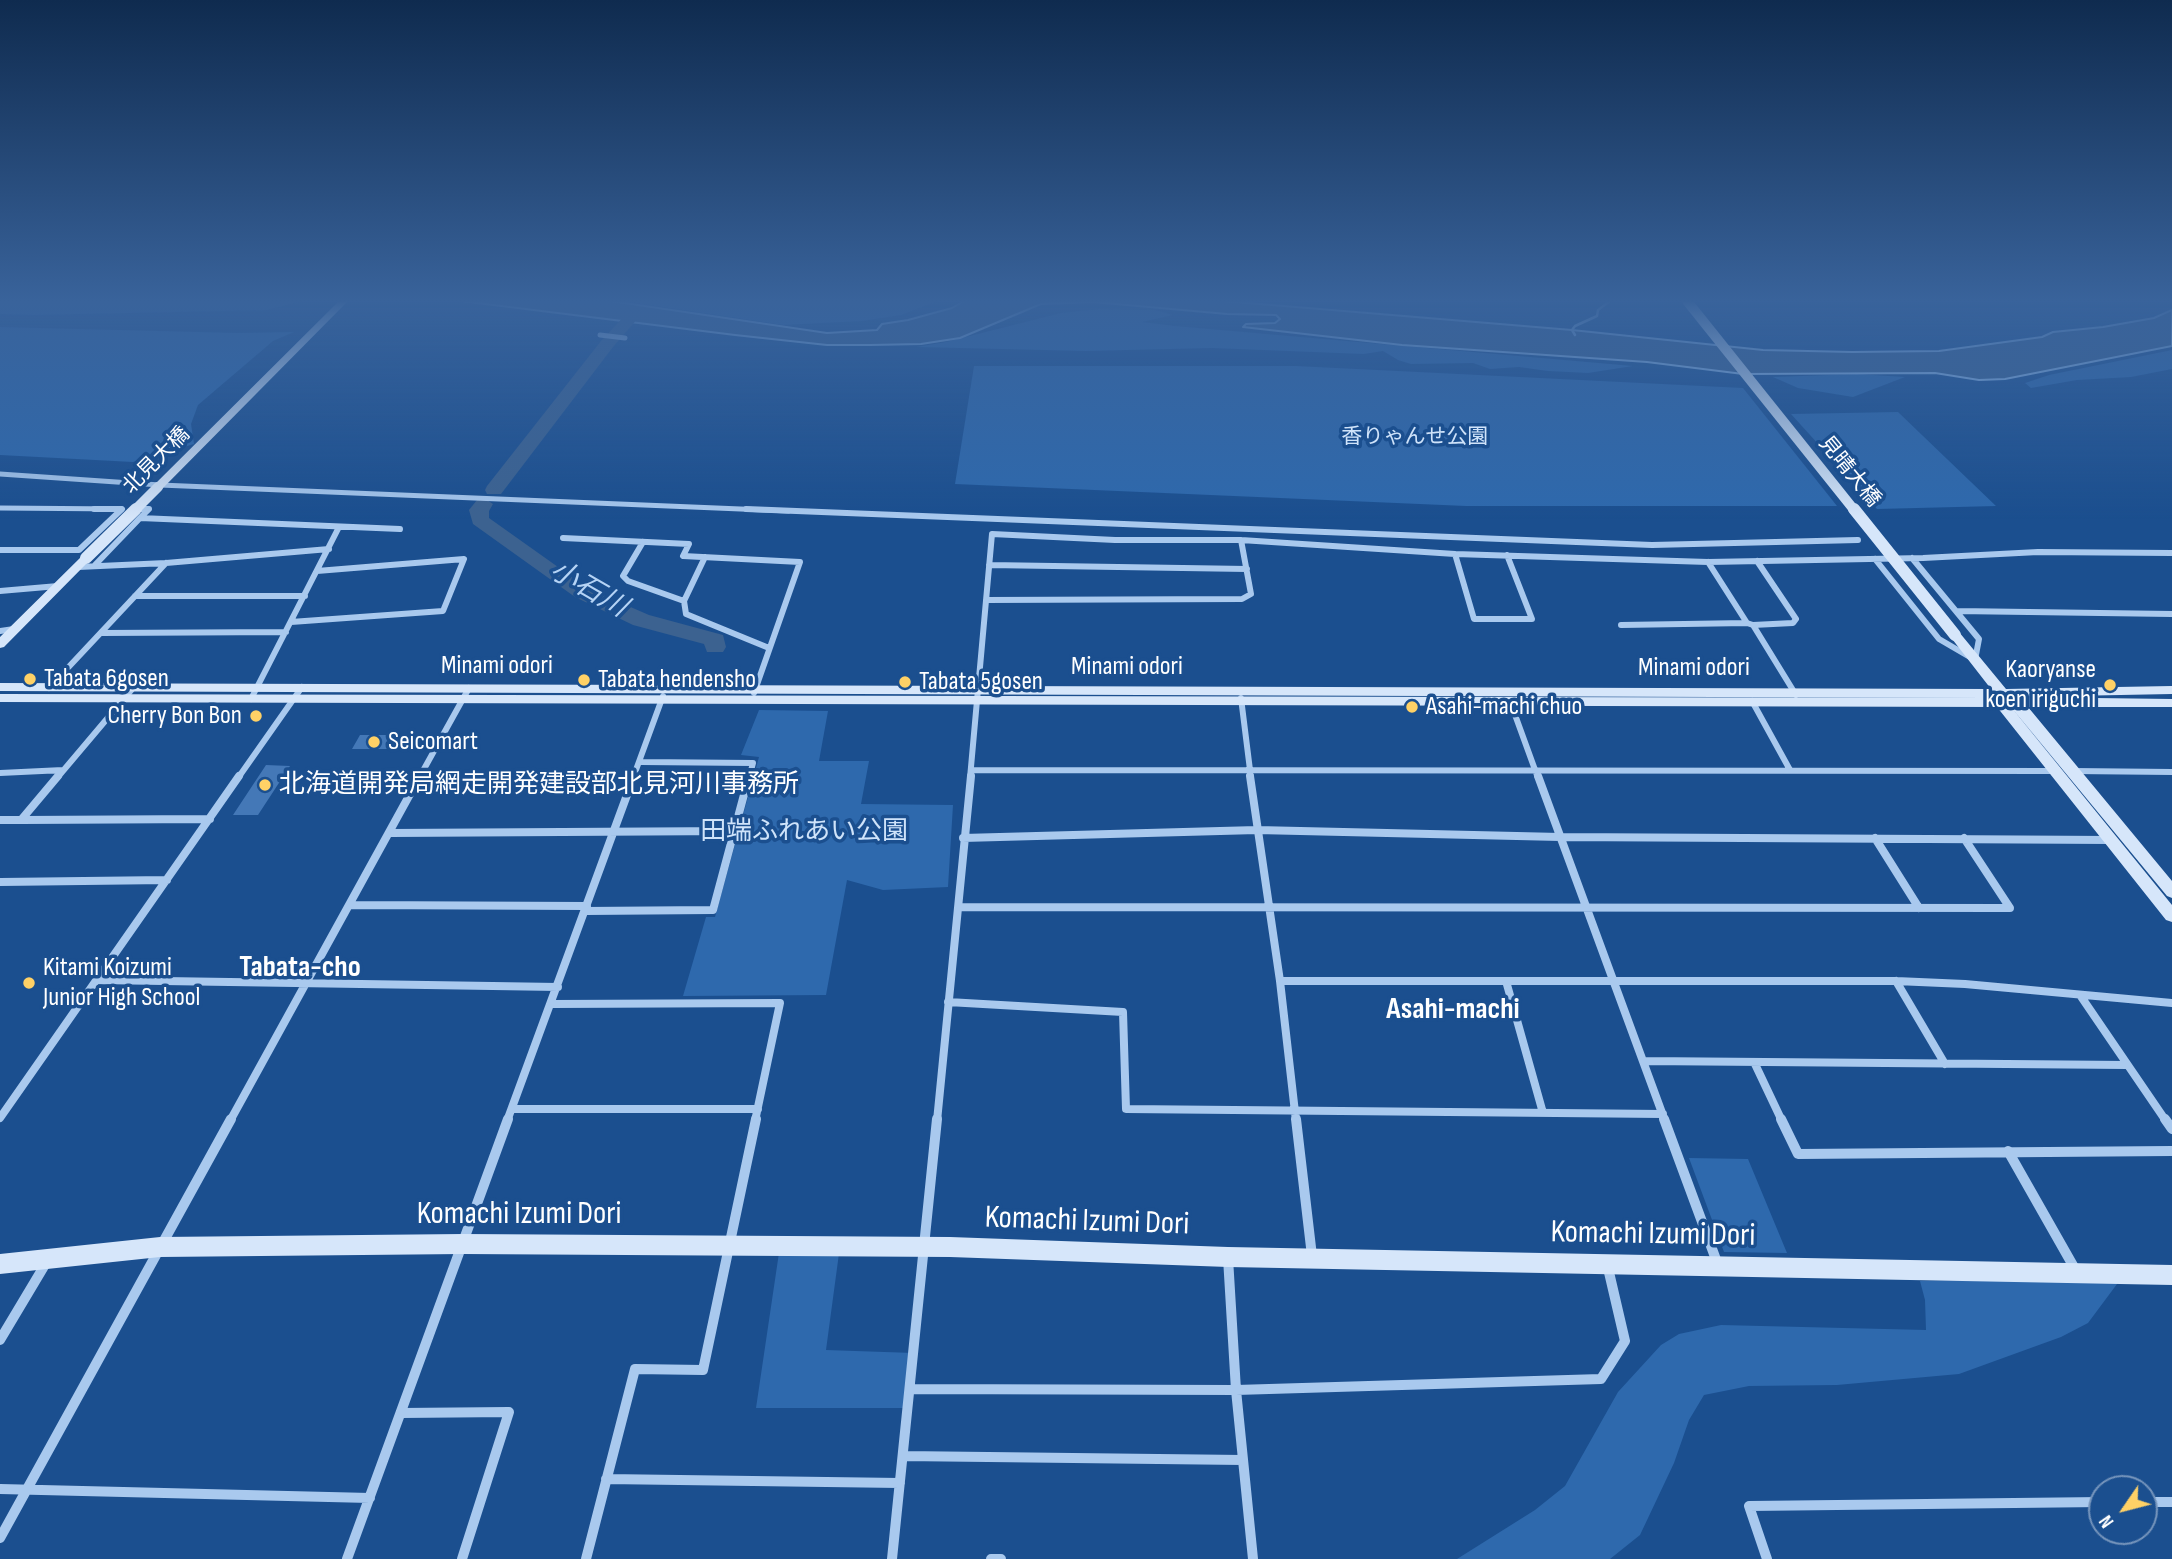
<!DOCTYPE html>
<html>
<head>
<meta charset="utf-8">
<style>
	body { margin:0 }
	#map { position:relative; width:2172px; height:1559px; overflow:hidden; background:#1b4f8f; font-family:"Sofia Sans Condensed",sans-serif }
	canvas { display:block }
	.north { position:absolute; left:2088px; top:1475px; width:70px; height:70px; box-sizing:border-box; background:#1b4f8f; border:2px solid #7695bc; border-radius:50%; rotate:235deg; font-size:19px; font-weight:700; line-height:28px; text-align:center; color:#fff }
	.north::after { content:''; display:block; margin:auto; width:24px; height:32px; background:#ffd166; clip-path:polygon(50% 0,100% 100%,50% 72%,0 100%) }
</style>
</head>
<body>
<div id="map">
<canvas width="2172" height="1559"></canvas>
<div class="north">N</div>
</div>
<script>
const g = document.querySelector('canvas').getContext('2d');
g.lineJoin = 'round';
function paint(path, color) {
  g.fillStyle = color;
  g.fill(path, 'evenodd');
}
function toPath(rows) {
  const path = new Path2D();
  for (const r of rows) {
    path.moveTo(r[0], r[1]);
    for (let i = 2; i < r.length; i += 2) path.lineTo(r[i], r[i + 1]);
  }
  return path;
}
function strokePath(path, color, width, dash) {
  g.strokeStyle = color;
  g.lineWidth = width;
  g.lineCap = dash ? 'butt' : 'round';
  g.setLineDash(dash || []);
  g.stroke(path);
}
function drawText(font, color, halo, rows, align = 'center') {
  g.font = font + ' "Sofia Sans Condensed","Noto Sans JP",sans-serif';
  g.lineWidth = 7;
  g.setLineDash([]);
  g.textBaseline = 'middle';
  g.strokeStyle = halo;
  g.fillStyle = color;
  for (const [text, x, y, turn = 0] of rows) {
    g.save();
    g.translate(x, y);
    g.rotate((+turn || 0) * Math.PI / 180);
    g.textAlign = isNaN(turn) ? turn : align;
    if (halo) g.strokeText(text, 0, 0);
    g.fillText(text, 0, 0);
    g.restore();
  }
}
paint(toPath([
	[0,301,302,301,267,310,34,315,0,314],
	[623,301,938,301,901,315,862,321,783,325],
	[1099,309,1155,310,1173,315,1142,322,1175,326,1633,366,1588,373,1548,371,1519,367,1490,369,1473,363,1411,364,1398,360,1383,351,1364,354,1212,348,1086,351,916,347,946,342,1061,313],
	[0,327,237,333,294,332,273,341,198,405,191,424,194,444,133,462,0,455],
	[2172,350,2172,369,2131,377,2077,380,2031,388,2025,383,2049,375],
	[974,366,1296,366,1743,388,1837,506,1466,506,955,484],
	[1857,374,1905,377,1853,397,1798,388,1773,377],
	[1898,412,1996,506,1877,509,1791,414],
	[759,710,828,711,819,761,869,761,861,804,953,805,948,887,883,890,847,880,826,995,683,996,706,917,715,917,759,757,741,755],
	[1689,1158,1748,1159,1787,1253,1724,1252],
	[780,1246,840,1246,826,1350,914,1353,908,1408,756,1408],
	[2120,1280,2088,1323,2061,1337,1959,1374,1837,1385,1749,1386,1704,1395,1689,1420,1674,1463,1640,1535,1610,1559,1457,1559,1535,1510,1565,1486,1618,1392,1661,1345,1679,1334,1721,1325,1926,1330,1925,1300,1920,1281]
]), '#2e69ad');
const water = toPath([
	[461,301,611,301,827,333,877,330,882,324,908,320,952,308,964,301,1224,301,1572,330,1763,350,1852,352,1939,351,2042,337,2053,332,2103,327,2154,318,2172,310,2172,346,2005,379,1979,380,1935,373,1743,374,1647,362,1402,345,1243,327,1246,324,1275,323,1280,319,1276,315,1227,314,1093,302,1041,304,960,338,921,344,870,345,827,345,735,335,461,301]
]);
paint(water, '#3c6290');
strokePath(water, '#9cc4f0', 2);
strokePath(toPath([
	[1575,335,1572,330,1575,326,1597,316,1598,310,1610,301]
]), '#9cc4f0', 2.5);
paint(toPath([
	[634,309,639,311,642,314,639,317,613,347,501,494,487,494,485,490,487,486,601,341,629,311,634,309],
	[484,498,493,504,489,511,489,518,589,589,649,615,723,635,726,647,723,652,707,652,704,644,633,625,575,597,473,524,469,510,477,500,484,498]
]), '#3c6290');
paint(toPath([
	[360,735,397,735,389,749,352,749],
	[266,765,290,766,258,815,233,815]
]), '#4478b7');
strokePath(toPath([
	[600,335,625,338],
	[0,474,160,485,789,511],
	[0,508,122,509,120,511],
	[135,509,149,509,147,511]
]), '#a9c9ee', 5);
strokePath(toPath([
	[135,509,149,509,140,518],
	[746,509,1652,545,1858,540],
	[563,538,689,544,683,556,800,562,754,693],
	[643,542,623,576,628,581,684,601],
	[0,550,79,550,122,509,94,509],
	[1455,554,1474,619,1532,619,1507,555],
	[705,557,684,601,686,614,769,648],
	[1875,559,1939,639,1975,660,1979,639,1912,558],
	[1708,562,1747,623,1753,625,1796,695],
	[989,565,1247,569],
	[94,566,140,518,400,529],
	[78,567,166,563,329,549],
	[0,591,58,586],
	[135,596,305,596],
	[986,600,1242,599,1251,594,1241,540],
	[1957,611,2172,614],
	[291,622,443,611,464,559,317,571],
	[1621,625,1747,623],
	[1753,625,1793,623,1796,619,1757,561],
	[0,631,14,629],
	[101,633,286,632],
	[49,688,166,563],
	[1241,698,1251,778],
	[251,699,339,527],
	[1510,701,1538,778],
	[1752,701,1790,770],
	[641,762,753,763,749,778],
	[971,770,2055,771],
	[2073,771,2172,772],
	[0,773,63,770],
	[57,778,133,688],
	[238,778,302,687],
	[419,778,469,688],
	[633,778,663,696],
	[970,778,992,534,1115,540,1241,540,1455,554,1708,562,1923,558,2038,552,2172,553]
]), '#a9c9ee', 6);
strokePath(toPath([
	[58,776,21,820,210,819],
	[1250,776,1280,981,1296,1121],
	[1538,776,1665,1121],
	[0,820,21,820],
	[391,833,733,831],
	[963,838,1257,830,1560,837,2111,840],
	[1875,838,1919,908],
	[0,882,167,880],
	[350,905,587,906],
	[959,907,2010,908,1964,838],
	[585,911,713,910,749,776],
	[98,980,558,987],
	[1280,981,1896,981,1965,984,2172,1003],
	[1506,981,1543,1113],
	[1896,981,1945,1064],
	[2080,995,2166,1121],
	[948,1002,1123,1012,1126,1109,1663,1114],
	[552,1004,780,1003,755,1121],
	[1644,1061,2127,1065],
	[1755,1064,1782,1121],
	[514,1109,758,1109],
	[0,1118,239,776],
	[230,1121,420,776],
	[507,1121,634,776],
	[937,1121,971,776]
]), '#a9c9ee', 8);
strokePath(toPath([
	[1296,1119,1312,1256],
	[1664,1119,1718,1265],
	[1781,1119,1798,1154,2172,1151],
	[2165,1119,2172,1129],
	[2008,1151,2075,1269],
	[1228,1258,1236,1390,1253,1559],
	[0,1340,46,1263],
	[910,1389,1236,1390,1601,1379,1625,1341,1608,1268],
	[401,1413,509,1412,462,1559],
	[903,1456,1243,1460],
	[606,1479,900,1483],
	[0,1489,370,1498],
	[2144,1502,2172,1502],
	[0,1538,231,1119],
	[347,1559,508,1119],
	[586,1559,635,1369,703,1370,756,1119],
	[892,1559,937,1119],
	[991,1559,1001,1559],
	[1767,1559,1749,1506,2102,1502]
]), '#a9c9ee', 10);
paint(toPath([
	[339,301,348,301,162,489,154,489,154,485,339,301],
	[86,555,92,558,90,560,4,647,0,648,0,637,82,556,86,555],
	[1955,631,1959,632,2006,689,2172,686,2172,694,2017,697,2172,699,2172,707,2028,707,2172,881,2172,898,2167,896,2011,707,2172,905,2172,922,2166,920,1997,707,0,702,0,694,2001,698,0,691,0,683,1991,689,1949,635,1955,631],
	[463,1234,950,1237,1228,1247,2172,1265,2172,1285,1228,1267,950,1257,463,1254,160,1257,0,1274,0,1254,160,1237,463,1234]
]), '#d6e6fa');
strokePath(toPath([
	[1687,301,1855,511],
	[134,511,158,487]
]), '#d6e6fa', 10);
strokePath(toPath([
	[1854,509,1955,635],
	[86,558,136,509]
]), '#d6e6fa', 12);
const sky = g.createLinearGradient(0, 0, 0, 519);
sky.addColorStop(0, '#0f2b4f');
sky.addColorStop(0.58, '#39639b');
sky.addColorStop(1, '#39639b00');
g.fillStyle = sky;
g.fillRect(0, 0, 2172, 519);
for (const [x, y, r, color] of [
	[30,679,7,"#ffd166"],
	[584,680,7,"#ffd166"],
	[905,682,7,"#ffd166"],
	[2110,685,7,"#ffd166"],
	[1412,707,7,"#ffd166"],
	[256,716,7,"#ffd166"],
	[374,742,7,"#ffd166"],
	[265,785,7,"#ffd166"],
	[29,983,7,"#ffd166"]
]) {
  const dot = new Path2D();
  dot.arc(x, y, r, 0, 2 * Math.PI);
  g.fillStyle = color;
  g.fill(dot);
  strokePath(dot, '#1b4f8f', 2.5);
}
drawText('21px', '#cfe3fa', '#1b4f8f', [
	["香りゃんせ公園",1415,438]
]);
drawText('21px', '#fff', '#1b4f8f', [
	["北見大橋",157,461,-45],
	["見晴大橋",1849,472,51]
]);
drawText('26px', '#fff', '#1b4f8f', [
	["Minami odori",497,666],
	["Minami odori",1127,667],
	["Minami odori",1694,668]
]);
drawText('26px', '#fff', '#1b4f8f', [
	["Kaoryanse",2096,670,"right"],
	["koen iriguchi",2096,700,"right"],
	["Tabata 6gosen",44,679],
	["Tabata hendensho",598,680],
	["Tabata 5gosen",919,682],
	["Asahi-machi chuo",1426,707],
	["Cherry Bon Bon",242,716,"right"],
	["Seicomart",388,742],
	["北海道開発局網走開発建設部北見河川事務所",279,785],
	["Kitami Koizumi",43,968],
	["Junior High School",43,998]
], 'left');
drawText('26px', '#cfe3fa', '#1b4f8f', [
	["田端ふれあい公園",804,832]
]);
drawText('italic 28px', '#b5d3f5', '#1b4f8f', [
	["小石川",588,590,30]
]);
drawText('bold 30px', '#fff', '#1b4f8f', [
	["Tabata-cho",300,968],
	["Asahi-machi",1453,1010]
]);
drawText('32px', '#fff', '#1b4f8f', [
	["Komachi Izumi Dori",519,1215],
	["Komachi Izumi Dori",1087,1222,2],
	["Komachi Izumi Dori",1653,1235,1]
]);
</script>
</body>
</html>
